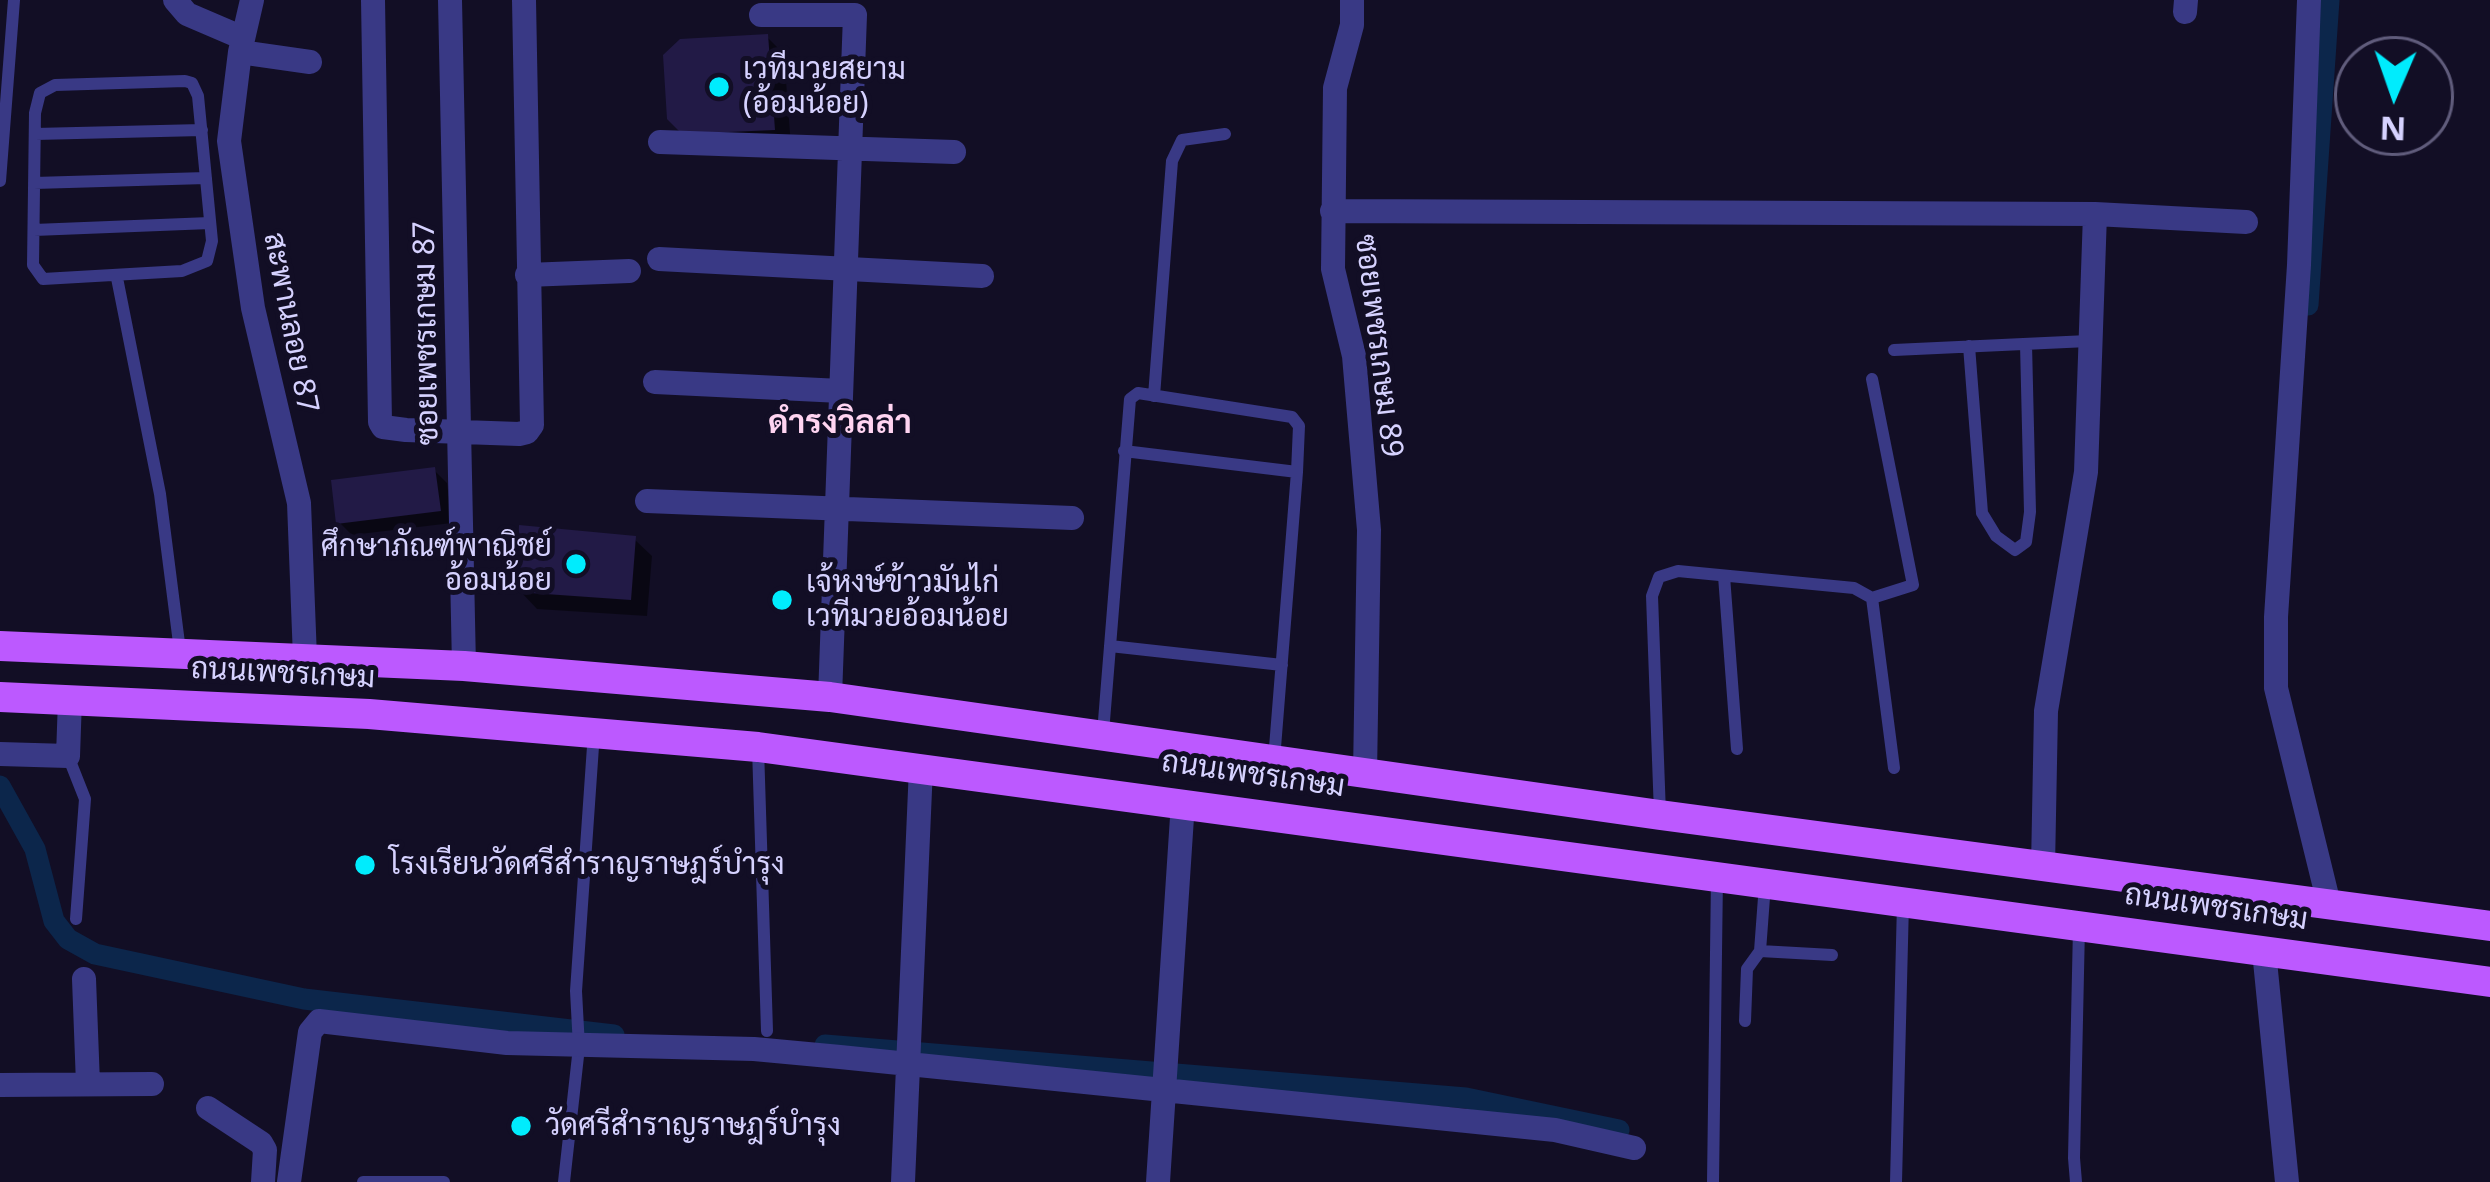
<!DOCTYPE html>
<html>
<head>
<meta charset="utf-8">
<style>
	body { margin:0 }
	#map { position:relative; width:2490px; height:1182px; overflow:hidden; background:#120e25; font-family:"Noto Sans",sans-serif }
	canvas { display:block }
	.north { position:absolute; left:2334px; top:36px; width:120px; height:120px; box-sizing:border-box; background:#120e25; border:3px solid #605c7c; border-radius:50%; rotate:182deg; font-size:33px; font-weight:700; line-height:48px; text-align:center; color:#d6d2ff }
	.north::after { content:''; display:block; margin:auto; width:42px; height:54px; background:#00ecfd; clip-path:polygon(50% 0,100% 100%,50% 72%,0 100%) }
</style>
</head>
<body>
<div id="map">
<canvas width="2490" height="1182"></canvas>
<div class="north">N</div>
</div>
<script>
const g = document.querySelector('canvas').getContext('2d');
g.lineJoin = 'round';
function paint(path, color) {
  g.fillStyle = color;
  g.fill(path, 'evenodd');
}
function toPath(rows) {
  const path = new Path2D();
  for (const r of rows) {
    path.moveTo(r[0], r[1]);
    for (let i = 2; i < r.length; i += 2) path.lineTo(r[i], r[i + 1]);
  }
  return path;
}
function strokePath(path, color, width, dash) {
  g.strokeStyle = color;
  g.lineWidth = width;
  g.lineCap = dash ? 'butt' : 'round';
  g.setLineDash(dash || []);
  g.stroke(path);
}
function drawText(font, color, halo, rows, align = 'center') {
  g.font = font + ' "Noto Sans",Sarabun,sans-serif';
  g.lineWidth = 10;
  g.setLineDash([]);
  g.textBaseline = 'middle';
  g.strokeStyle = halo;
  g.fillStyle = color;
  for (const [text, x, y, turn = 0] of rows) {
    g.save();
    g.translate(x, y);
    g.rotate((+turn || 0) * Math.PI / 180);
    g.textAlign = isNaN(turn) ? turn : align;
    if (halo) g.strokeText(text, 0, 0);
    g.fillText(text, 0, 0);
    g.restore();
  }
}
paint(toPath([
	[767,37,784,54,791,146,702,150],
	[434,470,447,483,452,523,352,535,339,522],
	[634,539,652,556,647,616,537,609,520,591]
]), '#0007');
strokePath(toPath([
	[2308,305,2329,0],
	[0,786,35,849,54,921,68,939,95,954,304,999,614,1035],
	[825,1045,1466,1098,1619,1130]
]), '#0c264b', 21);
paint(toPath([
	[768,34,775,130,682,134,667,119,663,55,680,39],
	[435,467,441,511,336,524,331,480],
	[519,525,636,536,631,600,517,592]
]), '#221a46');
strokePath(toPath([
	[185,81,192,83,198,96,212,241,207,261,182,271,43,279,33,265,35,113,40,93,55,85,185,81],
	[35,134,202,130],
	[0,181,14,0],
	[34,183,206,178],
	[34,230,210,223],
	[117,278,160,494,180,651],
	[1969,346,1982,513,1996,536,2015,550,2026,542,2030,512,2026,344],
	[1894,350,2088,341],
	[1872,379,1913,585,1872,598],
	[1154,396,1172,161,1182,140,1225,134],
	[1124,451,1297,472],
	[1724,576,1737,749],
	[1110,646,1282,665],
	[1103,733,1130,399,1138,393,1292,417,1299,426,1297,472,1274,760],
	[758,748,767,1031],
	[68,756,85,799,76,919],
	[1660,814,1652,596,1659,577,1678,571,1854,588,1872,598,1894,768],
	[1765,884,1760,951,1832,955],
	[1745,1021,1747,969,1760,951],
	[363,1182,444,1182],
	[564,1182,579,1047,576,991,594,732],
	[1713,1182,1717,877],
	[1896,1182,1903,903],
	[2076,1182,2074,1158,2079,927]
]), '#393985', 12);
strokePath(toPath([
	[175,0,187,14,243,38],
	[252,0,240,52,229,141,253,308,299,503,305,658],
	[373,0,380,422,383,427,406,430,519,434,527,432,532,425,524,0],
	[450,0,464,666],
	[1352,0,1352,25,1335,88,1333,269,1354,356,1369,530,1365,774],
	[2309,0,2299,265,2276,617,2276,688,2329,904],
	[2185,12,2186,0],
	[761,15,855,15,830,697],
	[240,52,310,62],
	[660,142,954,152],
	[1332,211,2095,214,2246,222],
	[659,259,982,276],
	[527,275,629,271],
	[655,382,841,391],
	[647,501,1072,518],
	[0,754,68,756,70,699],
	[2043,867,2046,711,2086,472,2095,214],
	[2264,951,2287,1182],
	[84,979,88,1084],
	[0,1085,152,1084],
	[208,1108,261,1143,265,1150,263,1182],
	[289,1182,310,1032,319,1021,507,1043,754,1049,840,1057,1555,1130,1634,1148],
	[903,1182,921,767],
	[1158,1182,1183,802]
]), '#393985', 24);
strokePath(toPath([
	[0,646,464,666,830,697,1660,815,2490,926],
	[0,697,369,714,758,747,2490,982]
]), '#bc59ff', 30);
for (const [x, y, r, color] of [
	[719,87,12,"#00ecfd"],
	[576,564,12,"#00ecfd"],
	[782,600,12,"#00ecfd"],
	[365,865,12,"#00ecfd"],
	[521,1126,12,"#00ecfd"]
]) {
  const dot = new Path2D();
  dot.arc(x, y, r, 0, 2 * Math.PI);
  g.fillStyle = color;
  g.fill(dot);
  strokePath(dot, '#120e25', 4.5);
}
drawText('30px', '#d6d2ff', '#120e25', [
	["เวทีมวยสยาม",743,70],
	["(อ้อมน้อย)",743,104],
	["ศึกษาภัณฑ์พาณิชย์",552,547,"right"],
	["อ้อมน้อย",552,581,"right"],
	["เจ้หงษ์ข้าวมันไก่",806,583],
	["เวทีมวยอ้อมน้อย",806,617],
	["โรงเรียนวัดศรีสําราญราษฎร์บํารุง",389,865],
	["วัดศรีสําราญราษฎร์บํารุง",545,1126]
], 'left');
drawText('30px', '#d6d2ff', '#120e25', [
	["สะพานลอย 87",290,323,79],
	["ซอยเพชรเกษม 87",427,333,-91],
	["ซอยเพชรเกษม 89",1378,346,83],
	["ถนนเพชรเกษม",283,674,3],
	["ถนนเพชรเกษม",1253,775,8],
	["ถนนเพชรเกษม",2216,908,8]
]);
drawText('bold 33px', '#ffd4f1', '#120e25', [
	["ดำรงวิลล่า",840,424]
]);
</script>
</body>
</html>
